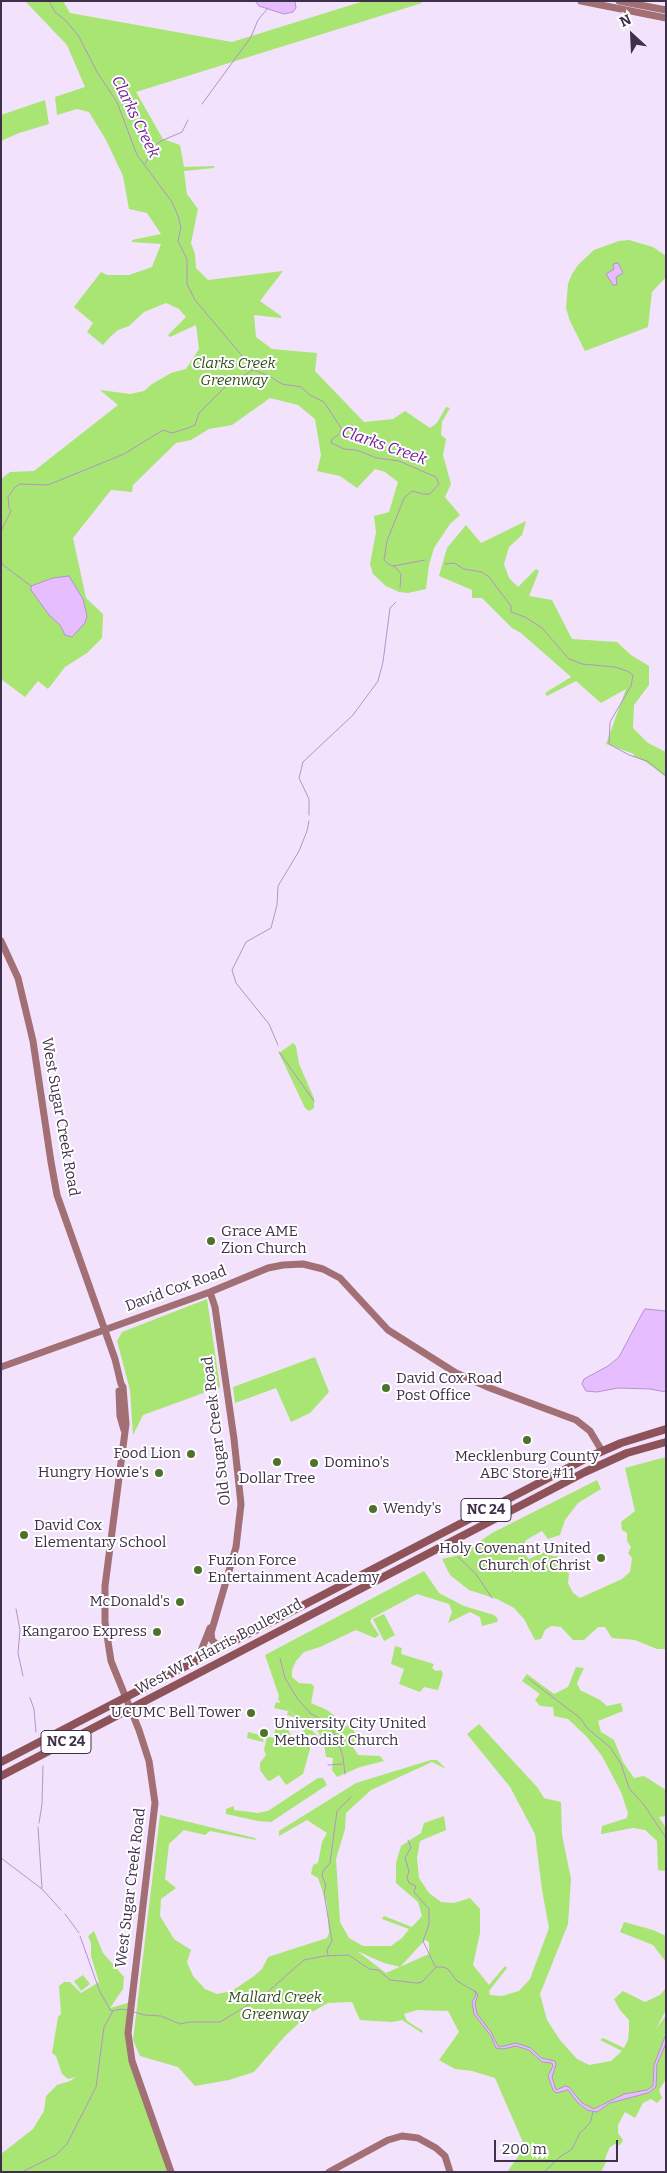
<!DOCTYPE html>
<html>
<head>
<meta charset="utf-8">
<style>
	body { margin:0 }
	#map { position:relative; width:667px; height:2173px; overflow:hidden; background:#f2e2fc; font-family:Bitter,serif }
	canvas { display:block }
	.frame { position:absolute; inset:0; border:2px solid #3f3049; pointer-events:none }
	.north { position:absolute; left:607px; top:10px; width:50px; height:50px; -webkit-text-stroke:4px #fff; paint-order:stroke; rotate:335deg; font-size:14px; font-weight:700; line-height:20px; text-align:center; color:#3f3049 }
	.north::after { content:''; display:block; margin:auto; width:18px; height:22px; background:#3f3049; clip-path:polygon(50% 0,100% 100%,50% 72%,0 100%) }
	.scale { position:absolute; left:494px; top:2140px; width:124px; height:22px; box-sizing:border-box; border:2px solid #3f3049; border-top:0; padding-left:6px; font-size:15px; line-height:18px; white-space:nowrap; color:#3f3049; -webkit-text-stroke:4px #fff; paint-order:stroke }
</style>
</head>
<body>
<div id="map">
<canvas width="667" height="2173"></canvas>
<div class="frame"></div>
<div class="north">N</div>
<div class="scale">200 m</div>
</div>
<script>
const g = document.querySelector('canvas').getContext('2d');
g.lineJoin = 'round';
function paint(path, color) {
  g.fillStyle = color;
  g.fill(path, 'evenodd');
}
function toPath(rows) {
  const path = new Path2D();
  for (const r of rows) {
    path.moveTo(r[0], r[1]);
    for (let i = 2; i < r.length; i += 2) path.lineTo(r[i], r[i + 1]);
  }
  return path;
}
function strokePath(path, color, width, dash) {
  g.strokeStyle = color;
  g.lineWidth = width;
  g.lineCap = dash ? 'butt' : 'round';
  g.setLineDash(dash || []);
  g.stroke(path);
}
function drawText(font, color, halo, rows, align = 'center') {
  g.font = font + ' Bitter,serif';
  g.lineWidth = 4;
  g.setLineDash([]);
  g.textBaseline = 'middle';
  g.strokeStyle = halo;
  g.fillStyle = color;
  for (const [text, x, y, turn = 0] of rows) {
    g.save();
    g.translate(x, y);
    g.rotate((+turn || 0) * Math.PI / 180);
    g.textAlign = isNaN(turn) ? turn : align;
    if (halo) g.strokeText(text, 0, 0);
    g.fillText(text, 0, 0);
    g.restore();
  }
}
paint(toPath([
	[25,1,63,1,70,13,232,42,364,1,420,1,422,3,136,92,163,139,180,145,184,167,214,166,214,168,184,171,187,194,198,209,191,243,195,254,196,268,208,280,283,271,260,301,281,316,281,318,254,315,256,337,272,349,317,353,315,371,364,422,393,419,405,411,430,428,437,423,446,407,450,408,442,422,441,435,446,439,443,455,451,484,445,497,460,515,450,524,434,548,429,565,426,589,408,593,399,592,386,586,373,574,370,564,376,532,374,516,389,512,398,482,385,472,375,469,357,488,340,476,317,471,321,455,315,419,298,405,270,398,232,425,209,429,191,440,176,443,133,485,132,492,111,490,73,538,86,598,103,614,102,638,87,653,65,667,48,689,38,681,25,697,1,679,1,479,10,472,34,471,118,405,100,390,130,394,144,391,152,384,171,373,186,369,199,349,196,325,170,337,168,335,186,317,179,309,166,303,144,312,129,326,118,330,111,336,103,345,87,332,93,323,74,307,101,272,107,275,129,275,152,267,161,244,132,242,132,240,161,234,147,213,129,209,123,176,106,140,89,112,77,109,57,115,55,97,85,87,67,45],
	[45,100,49,124,19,133,1,141,1,115],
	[629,240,653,247,666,256,666,277,652,292,648,327,585,351,570,321,566,308,568,284,572,274,578,265,594,250,619,241],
	[526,521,522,535,509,547,504,564,509,578,518,587,536,569,539,571,529,596,552,600,572,639,617,642,631,655,649,666,649,685,634,705,633,728,648,743,666,752,666,777,646,762,633,756,634,754,606,744,626,689,601,703,576,681,547,696,545,693,571,677,521,633,512,628,482,598,472,598,472,590,439,576,447,548,466,525,481,543],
	[293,1043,296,1046,299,1064,314,1098,314,1108,309,1111,305,1108,279,1053],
	[207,1299,220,1387,143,1415,133,1435,130,1390,117,1341,122,1332],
	[315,1357,329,1392,310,1413,291,1422,276,1388,235,1403,233,1387],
	[666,1457,666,1649,657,1649,635,1640,612,1638,605,1627,598,1627,584,1640,573,1640,561,1627,551,1626,545,1630,541,1639,535,1640,524,1619,514,1608,497,1599,469,1590,450,1575,442,1559,460,1555,492,1533,597,1480,601,1489,578,1503,565,1520,560,1535,548,1539,542,1531,526,1540,522,1547,525,1554,529,1559,544,1552,546,1555,562,1557,569,1574,568,1583,573,1593,580,1598,622,1579,630,1572,632,1558,628,1553,631,1547,627,1541,627,1533,622,1530,621,1522,635,1511,625,1468],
	[424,1571,439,1593,464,1606,494,1615,498,1619,497,1622,482,1626,480,1617,470,1612,448,1623,452,1612,449,1604,417,1594,372,1618,370,1621,379,1635,375,1638,356,1630,320,1647,304,1652,296,1661,292,1670,292,1677,299,1683,312,1684,314,1687,311,1703,327,1710,340,1720,340,1723,343,1728,352,1723,356,1738,353,1747,358,1755,380,1756,384,1761,360,1767,337,1777,332,1770,333,1758,326,1757,324,1744,317,1729,306,1724,285,1707,319,1737,309,1734,307,1739,302,1738,304,1729,296,1727,298,1718,287,1715,288,1711,274,1708,276,1702,281,1703,278,1699,279,1696,265,1655],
	[384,1614,395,1635,384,1641,373,1619],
	[395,1646,402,1648,401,1654,434,1664,432,1668,436,1671,441,1670,443,1674,438,1690,424,1687,420,1692,399,1684,404,1669,391,1664],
	[576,1667,584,1668,577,1683,580,1690,600,1700,607,1706,621,1703,623,1711,598,1721,601,1732,614,1740,623,1762,634,1778,644,1776,666,1790,666,1816,659,1817,666,1828,666,1871,658,1870,657,1841,645,1830,633,1828,601,1834,602,1826,627,1818,628,1813,621,1792,602,1756,587,1737,568,1719,554,1716,553,1707,540,1706,535,1700,540,1694,522,1681,527,1674,554,1694,568,1687],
	[277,1722,285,1724,292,1737,291,1740,301,1743,301,1741,309,1742,308,1745,311,1745,303,1774,286,1785,279,1775,270,1781,267,1780,260,1770,260,1763,266,1755,264,1750,267,1736,273,1738],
	[479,1724,537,1787,544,1798,561,1802,562,1835,571,1879,568,1924,540,1994,547,2020,560,2040,577,2059,589,2065,611,2061,622,2051,600,2040,603,2038,624,2048,628,2040,629,2030,629,2020,620,2010,614,1999,623,1991,645,2002,660,1995,666,1988,666,2010,656,2029,666,2015,666,2079,659,2090,662,2098,657,2103,651,2099,643,2103,635,2118,625,2112,618,2125,618,2133,623,2140,620,2145,615,2144,610,2147,606,2156,605,2161,606,2162,601,2172,507,2172,525,2147,495,2078,472,2071,455,2069,439,2060,459,2032,448,2011,417,2010,404,2014,407,2021,423,2031,422,2033,402,2020,392,2022,360,2020,352,2002,328,2003,310,2013,285,2036,254,2072,229,2080,195,2086,178,2067,140,2056,133,2040,160,1815,255,1838,256,1840,210,1831,205,1835,184,1830,169,1844,165,1879,176,1888,161,1899,160,1916,174,1939,191,1950,187,1962,193,1976,205,1989,217,1994,232,1991,254,1976,262,1969,268,1957,327,1938,329,1933,327,1904,318,1878,311,1874,313,1865,318,1863,322,1842,327,1833,307,1820,279,1836,279,1831,356,1783,431,1760,437,1760,446,1769,432,1762,371,1790,346,1813,345,1829,336,1859,340,1922,349,1938,363,1946,391,1946,402,1938,409,1929,382,1919,384,1916,412,1927,422,1916,418,1902,396,1883,396,1863,401,1846,421,1833,424,1823,444,1816,446,1830,420,1841,417,1858,419,1878,429,1893,441,1902,454,1903,470,1898,480,1909,480,1933,473,1965,489,1985,505,1966,507,1968,489,1991,490,1995,502,1996,519,1991,530,1979,549,1928,542,1890,535,1834,510,1787,467,1734],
	[425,1940,429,1942,429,1954,386,1973,357,1951,384,1963,400,1967],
	[248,1732,264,1736,263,1742,247,1738],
	[318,1778,323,1778,327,1785,271,1822,258,1821,226,1814,226,1809,234,1806,234,1810,258,1813,268,1811],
	[624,1922,653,1930,666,1936,666,1962,653,1945,620,1932],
	[94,1931,103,1953,124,1977,123,1989,110,2008,131,2002,128,2044,171,2171,1,2172,1,2154,33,2129,44,2111,46,2096,57,2085,70,2081,76,2077,68,2079,62,2074,56,2056,52,2053,58,2017,61,2014,59,1986,64,1982,70,1982,81,1993,99,1982,91,1956,91,1943,88,1936],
	[83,1975,90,1984,81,1991,74,1981]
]), '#a8e573');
const water = toPath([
	[255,1,295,1,296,8,293,12,284,14,259,6,255,1],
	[618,263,623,273,616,277,617,285,613,285,606,274,614,269,613,264,618,263],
	[69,576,83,599,87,616,85,623,72,637,65,635,60,625,49,615,31,590,31,586,53,578,69,576],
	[646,1309,666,1311,666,1392,650,1389,618,1388,597,1392,586,1391,582,1384,584,1379,608,1366,619,1357,644,1310,646,1309],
	[475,1991,478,1995,475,2003,477,2014,491,2032,498,2046,500,2047,516,2043,531,2048,541,2058,555,2061,556,2065,552,2077,556,2090,565,2086,569,2087,582,2103,594,2109,624,2094,647,2090,653,2086,654,2065,666,2034,666,2043,657,2064,656,2087,648,2093,610,2103,597,2112,587,2110,578,2103,568,2090,556,2093,553,2090,548,2076,553,2066,552,2063,542,2062,529,2050,516,2046,503,2049,496,2048,491,2036,474,2014,472,2002,476,1995,475,1991]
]);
paint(water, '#e6beff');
strokePath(water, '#b493c8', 1);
strokePath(toPath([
	[49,1,55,12,65,20,78,35,97,72,117,102,137,155,172,202,178,216,181,227,178,241,187,259,187,284,195,300,254,370,269,376,282,384,301,387,310,395,324,402,341,428,341,433,332,439,331,443,344,449,356,450,377,458,399,461,436,477,439,484,430,494,423,494,412,491,404,498,387,541,384,560,388,564,393,566,425,560],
	[202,104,251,37,258,20,268,8],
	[145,164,154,146,161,141,182,132,188,120],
	[1,531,11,511,9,508,8,497,15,487,20,484,48,485,124,454,163,430,172,433,188,428,195,425,199,413,224,388,253,370],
	[1,557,2,564,31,586],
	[445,564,454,563,464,569,482,572,489,577,511,606,511,612,525,617,542,628,569,659,582,664,615,667,627,671,633,675,631,686,610,722,609,744,629,755,647,761,666,776],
	[394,566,401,574,400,588],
	[309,815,309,799,299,778,303,762,353,715,378,681,383,662,390,608,396,602],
	[278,1045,269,1024,236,983,232,970,246,942,271,928,277,905,278,886,299,851,307,831,309,821],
	[279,1052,314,1101],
	[458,1557,476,1574,492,1598],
	[16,1609,20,1630,18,1653,23,1676],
	[280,1658,285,1678,297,1698,310,1713,329,1724,337,1738,343,1757,345,1774],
	[529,1679,580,1718,588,1729,610,1747,621,1764,629,1788,644,1805,666,1838],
	[30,1698,34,1709,36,1732],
	[328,1765,342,1764],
	[39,1823,42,1804,43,1766],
	[38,1827,42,1888],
	[408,1840,411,1847,405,1858,409,1871,407,1878,409,1883,416,1886,414,1892,429,1909,429,1924,423,1941,435,1966],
	[1,1858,42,1889,61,1910],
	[65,1914,79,1933],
	[80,1936,100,1992,111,2011,121,2009,127,2010],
	[328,1955,327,1950,332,1941,324,1893,326,1885,322,1876,323,1871,330,1863,337,1811,351,1797],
	[134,2012,144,2015,161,2016,180,2024,189,2022,220,2022,263,1996,304,1960,324,1956,349,1955,369,1969,378,1970,390,1980,417,1983,422,1982,436,1967,443,1967,448,1969,457,1981,476,1992],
	[22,2172,56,2155,67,2144,96,2087,104,2027,113,2011],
	[544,2172,560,2157,572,2149,580,2133,590,2123,593,2112]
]), '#b493c8', 1);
strokePath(toPath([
	[581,1,666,18],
	[619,1,666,10],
	[1,941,18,978,33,1041,51,1162,57,1195,115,1359,121,1384,123,1387,126,1424,105,1586,105,1622,111,1661,139,1730,149,1761,155,1803,128,2033,132,2061,171,2172],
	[210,1292,215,1307,234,1439,241,1504,236,1547,211,1633,212,1640,216,1644,226,1645],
	[1,1367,210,1292,268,1268,283,1265,303,1264,323,1269,340,1278,388,1330,456,1373,490,1388,576,1420,590,1431,602,1451],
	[119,1391,120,1416,124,1430],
	[197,1661,210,1628],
	[329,2172,388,2140,402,2136,418,2138,436,2148,445,2156,450,2172]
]), '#a16f74', 7);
strokePath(toPath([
	[1,1762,589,1457,621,1443,666,1429],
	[1,1776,585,1472,627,1453,666,1442]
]), '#8e5259', 8);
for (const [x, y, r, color] of [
	[211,1241,5,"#4d722b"],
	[386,1388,5,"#4d722b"],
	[527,1440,5,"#4d722b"],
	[191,1454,5,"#4d722b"],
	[277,1462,5,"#4d722b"],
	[314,1463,5,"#4d722b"],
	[159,1473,5,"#4d722b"],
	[373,1509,5,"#4d722b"],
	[24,1535,5,"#4d722b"],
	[601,1558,5,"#4d722b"],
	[198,1570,5,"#4d722b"],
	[180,1602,5,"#4d722b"],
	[157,1632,5,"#4d722b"],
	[251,1713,5,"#4d722b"],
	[264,1733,5,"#4d722b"]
]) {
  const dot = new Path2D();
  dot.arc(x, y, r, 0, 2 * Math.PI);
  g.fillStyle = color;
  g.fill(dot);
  strokePath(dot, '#fff', 2);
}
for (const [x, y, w] of [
	[486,1510,50],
	[66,1742,50]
]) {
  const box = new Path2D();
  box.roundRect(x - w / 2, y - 11.5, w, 23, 4);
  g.fillStyle = '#fff';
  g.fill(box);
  strokePath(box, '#3f3049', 1);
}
drawText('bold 14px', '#3f3049', null, [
	["NC 24",486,1510],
	["NC 24",66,1742]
]);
drawText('italic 15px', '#354e1f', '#fff', [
	["Clarks Creek",234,364],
	["Greenway",234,381],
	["Mallard Creek",275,1998],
	["Greenway",275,2015]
]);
drawText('15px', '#3f3049', '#fff', [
	["West Sugar Creek Road",60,1117,80],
	["David Cox Road",176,1289,-20],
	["Old Sugar Creek Road",217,1431,-97],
	["West W T Harris Boulevard",219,1647,-28],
	["West Sugar Creek Road",131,1888,-83]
]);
drawText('15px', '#3f3049', '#fff', [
	["Grace AME",221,1232],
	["Zion Church",221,1249],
	["David Cox Road",396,1379],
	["Post Office",396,1396],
	["Food Lion",181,1454,"right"],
	["Mecklenburg County",527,1457,"center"],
	["ABC Store #11",527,1474,"center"],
	["Domino's",324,1463],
	["Hungry Howie's",149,1473,"right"],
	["Dollar Tree",277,1479,"center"],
	["Wendy's",383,1509],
	["David Cox",34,1526],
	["Elementary School",34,1543],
	["Holy Covenant United",591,1549,"right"],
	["Church of Christ",591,1566,"right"],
	["Fuzion Force",208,1561],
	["Entertainment Academy",208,1578],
	["McDonald's",170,1602,"right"],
	["Kangaroo Express",147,1632,"right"],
	["UCUMC Bell Tower",241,1713,"right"],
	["University City United",274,1724],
	["Methodist Church",274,1741]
], 'left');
drawText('italic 16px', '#731c9a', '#fff', [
	["Clarks Creek",135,117,64],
	["Clarks Creek",384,446,19]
]);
</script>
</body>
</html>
